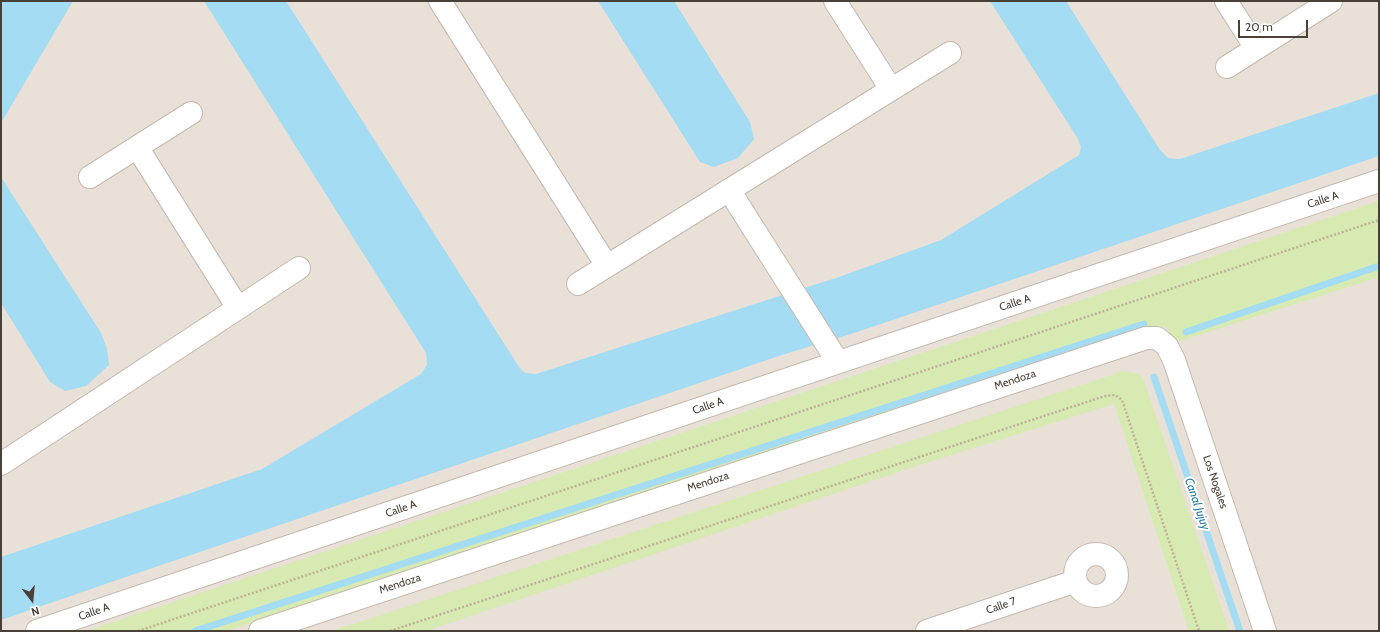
<!DOCTYPE html>
<html>
<head>
<meta charset="utf-8">
<style>
	body { margin:0 }
	#map { position:relative; width:1380px; height:632px; overflow:hidden; background:#f5f0e9; font-family:Cabin,sans-serif }
	canvas { display:block }
	.frame { position:absolute; inset:0; border:2px solid #494037; pointer-events:none }
	.north { position:absolute; left:12px; top:580px; width:40px; height:40px; -webkit-text-stroke:3px #fff; paint-order:stroke; rotate:164deg; font-size:11px; font-weight:700; line-height:16px; text-align:center; color:#494037 }
	.north::after { content:''; display:block; margin:auto; width:14px; height:18px; background:#494037; clip-path:polygon(50% 0,100% 100%,50% 72%,0 100%) }
	.scale { position:absolute; left:1238px; top:20px; width:70px; height:18px; box-sizing:border-box; border:2px solid #494037; border-top:0; padding-left:5px; font-size:12px; line-height:14px; white-space:nowrap; color:#494037; -webkit-text-stroke:3px #fff; paint-order:stroke }
</style>
</head>
<body>
<div id="map">
<canvas width="1380" height="632"></canvas>
<div class="frame"></div>
<div class="north">N</div>
<div class="scale">20 m</div>
</div>
<script>
const g = document.querySelector('canvas').getContext('2d');
g.lineJoin = 'round';
function paint(path, color) {
  g.fillStyle = color;
  g.fill(path, 'evenodd');
}
function toPath(rows) {
  const path = new Path2D();
  for (const r of rows) {
    if (r.length === 3) {
      path.moveTo(r[0] + r[2], r[1]);
      path.arc(r[0], r[1], r[2], 0, 2 * Math.PI);
      continue;
    }
    path.moveTo(r[0], r[1]);
    for (let i = 2; i < r.length; i += 2) path.lineTo(r[i], r[i + 1]);
  }
  return path;
}
function strokePath(path, color, width, dash) {
  g.strokeStyle = color;
  g.lineWidth = width;
  g.lineCap = dash ? 'butt' : 'round';
  g.setLineDash(dash || []);
  g.stroke(path);
}
function drawText(font, color, halo, rows, align = 'center') {
  g.font = font + ' Cabin,sans-serif';
  g.lineWidth = 4;
  g.setLineDash([]);
  g.textBaseline = 'middle';
  g.strokeStyle = halo;
  g.fillStyle = color;
  for (const [text, x, y, turn = 0] of rows) {
    g.save();
    g.translate(x, y);
    g.rotate((+turn || 0) * Math.PI / 180);
    g.textAlign = isNaN(turn) ? turn : align;
    if (halo) g.strokeText(text, 0, 0);
    g.fillText(text, 0, 0);
    g.restore();
  }
}
paint(toPath([
	[1,1,1379,1,1379,631,1,631]
]), '#e9e1d7');
paint(toPath([
	[1379,201,1379,277,1174,343,1168,329,1163,326,973,387,227,631,86,631],
	[1124,371,1142,375,1229,631,1189,631,1114,404,910,468,426,631,332,631]
]), '#d7eab1');
paint(toPath([
	[1,1,73,1,1,123],
	[204,1,286,1,519,367,525,373,536,374,839,277,941,240,1079,155,1081,147,1078,139,990,1,1066,1,1160,150,1168,158,1180,159,1379,93,1379,156,854,333,782,355,123,578,1,620,1,557,262,469,421,374,427,365,426,353],
	[598,1,674,1,750,122,754,139,738,158,714,167,700,162],
	[1,177,101,333,107,349,109,365,86,386,65,391,50,382,1,303]
]), '#a4dcf3');
strokePath(toPath([
	[1186,332,1379,266],
	[1154,377,1240,631],
	[195,631,1144,324]
]), '#a4dcf3', 7);
const minor = toPath([
	[440,1,607,266],
	[835,1,891,89],
	[1226,1,1256,48],
	[1227,67,1331,1],
	[137,147,238,308],
	[90,177,191,113],
	[729,190,838,362],
	[578,284,950,53],
	[1,464,299,268],
	[1096,575,21],
	[37,631,1379,181],
	[260,631,1146,338,1157,338,1167,346,1174,360,1265,631],
	[927,631,1076,581]
]);
strokePath(minor, '#c4b9ae', 24);
strokePath(toPath([
	[138,631,1379,220],
	[390,631,1105,396,1115,395,1122,400,1199,631]
]), '#c3b09c', 2.5, [2, 2]);
strokePath(minor, '#fff', 22);
drawText('11px', '#494037', '#fff', [
	["Calle A",1323,200,-18],
	["Calle A",1015,303,-18],
	["Mendoza",1015,380,-18],
	["Calle A",708,406,-19],
	["Mendoza",708,482,-18],
	["Los Nogales",1215,482,71],
	["Calle A",401,509,-19],
	["Mendoza",400,584,-18],
	["Calle 7",1001,606,-19],
	["Calle A",94,612,-19]
]);
drawText('italic 12px', '#287ca0', '#fff', [
	["Canal Jujuy",1197,504,71]
]);
</script>
</body>
</html>
